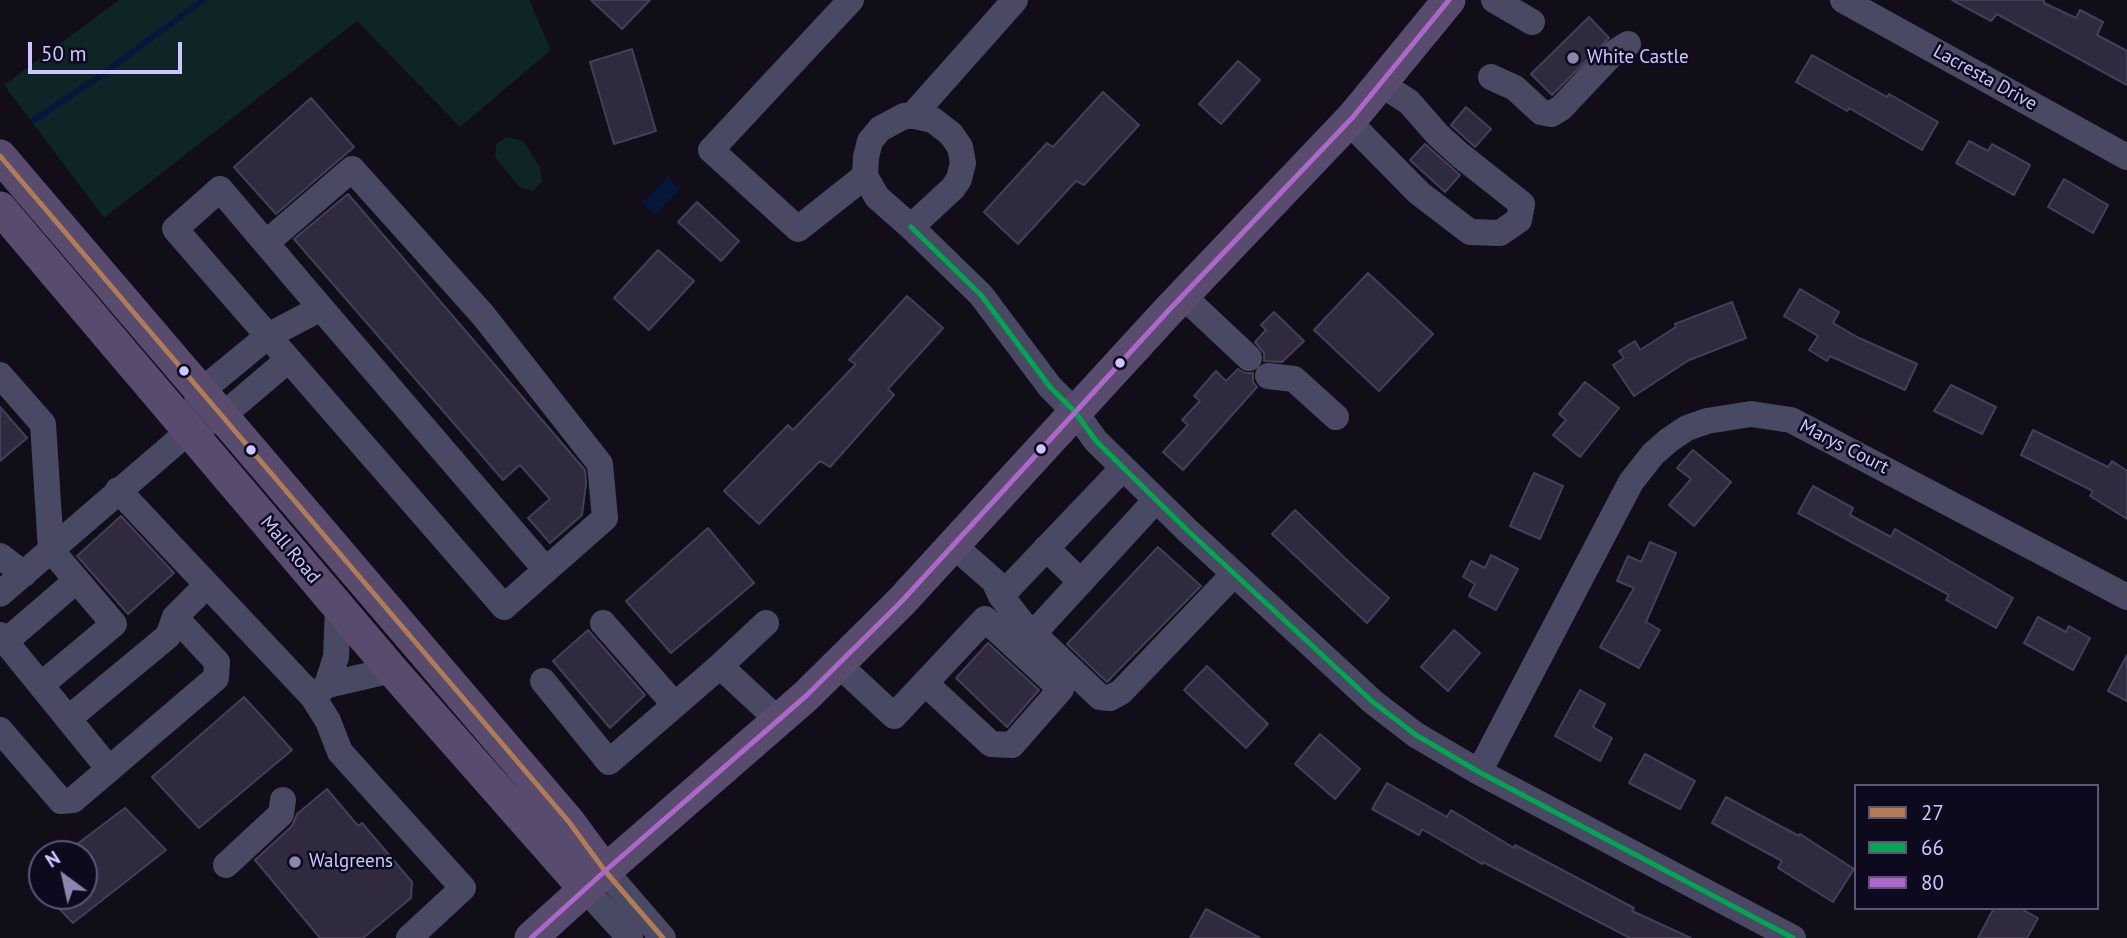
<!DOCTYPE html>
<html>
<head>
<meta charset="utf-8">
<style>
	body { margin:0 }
	#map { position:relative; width:2127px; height:938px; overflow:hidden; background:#110e1a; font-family:"PT Sans",sans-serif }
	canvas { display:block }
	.legend { position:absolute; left:1854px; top:784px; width:245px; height:126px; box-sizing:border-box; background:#0e0a1e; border:2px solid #5b5678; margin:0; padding:9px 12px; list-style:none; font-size:21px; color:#cec7ff }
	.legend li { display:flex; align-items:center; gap:14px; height:35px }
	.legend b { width:35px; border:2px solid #5b5678 }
	.north { position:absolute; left:28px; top:840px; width:70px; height:70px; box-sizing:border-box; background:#0e0a1e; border:2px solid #5b5678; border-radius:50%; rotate:327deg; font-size:19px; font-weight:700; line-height:28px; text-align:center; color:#cec7ff }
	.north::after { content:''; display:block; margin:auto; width:24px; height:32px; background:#8c86af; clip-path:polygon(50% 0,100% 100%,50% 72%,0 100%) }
	.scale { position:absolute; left:28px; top:42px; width:154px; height:32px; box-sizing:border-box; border:4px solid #cec7ff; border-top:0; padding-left:9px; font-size:21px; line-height:24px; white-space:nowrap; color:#cec7ff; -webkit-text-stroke:5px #0e0a1e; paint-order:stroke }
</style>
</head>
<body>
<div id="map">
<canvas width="2127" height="938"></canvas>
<ul class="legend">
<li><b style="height:9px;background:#b07c57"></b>27</li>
<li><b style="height:9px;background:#00a651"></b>66</li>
<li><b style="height:9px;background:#ac68c9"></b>80</li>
</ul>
<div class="north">N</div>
<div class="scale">50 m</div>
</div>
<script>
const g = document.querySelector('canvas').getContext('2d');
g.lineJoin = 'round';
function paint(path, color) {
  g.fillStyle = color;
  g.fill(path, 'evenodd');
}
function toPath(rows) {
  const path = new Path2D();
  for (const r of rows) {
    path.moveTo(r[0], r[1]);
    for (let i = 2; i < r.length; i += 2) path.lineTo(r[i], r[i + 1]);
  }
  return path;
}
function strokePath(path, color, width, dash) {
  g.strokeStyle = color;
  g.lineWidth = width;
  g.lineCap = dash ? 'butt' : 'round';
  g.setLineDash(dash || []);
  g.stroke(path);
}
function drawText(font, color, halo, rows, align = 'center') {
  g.font = font + ' "PT Sans",sans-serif';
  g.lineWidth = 5;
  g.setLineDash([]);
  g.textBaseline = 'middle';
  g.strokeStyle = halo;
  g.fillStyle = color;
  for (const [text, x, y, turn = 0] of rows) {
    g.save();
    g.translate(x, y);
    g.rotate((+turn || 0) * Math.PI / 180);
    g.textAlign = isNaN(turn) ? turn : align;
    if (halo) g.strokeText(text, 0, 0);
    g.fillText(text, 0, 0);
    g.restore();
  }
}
paint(toPath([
	[119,0,529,0,551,50,460,127,357,21,104,218,4,85],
	[507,137,523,141,540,167,542,182,533,191,519,187,495,157,496,144]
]), '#0e2426');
paint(toPath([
	[668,177,680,189,655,215,642,203]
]), '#061739');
strokePath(toPath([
	[34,120,103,74,203,0]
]), '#061739', 6);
const building = toPath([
	[591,0,650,0,622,29,591,0],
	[1952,0,2044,0,2044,3,2076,18,2080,10,2103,22,2097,35,2127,51,2127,85,1997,14,1991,21,1952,0],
	[1589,17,1609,38,1552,95,1531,74,1589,17],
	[632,49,656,131,614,144,590,62,632,49],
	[1812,55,1887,97,1889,94,1938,122,1922,150,1849,108,1847,111,1796,82,1812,55],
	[1238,61,1260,80,1221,124,1199,104,1238,61],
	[1103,92,1139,125,1084,185,1076,181,1018,244,984,212,1047,143,1053,147,1103,92],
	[311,98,354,147,276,214,234,167,311,98],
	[1466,107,1491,129,1475,147,1451,125,1466,107],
	[1969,141,1988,151,1992,144,2030,165,2014,195,1956,163,1969,141],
	[1425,144,1460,175,1445,192,1410,160,1425,144],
	[2064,179,2108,205,2093,233,2048,207,2064,179],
	[348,194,585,470,586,484,582,515,550,543,528,518,550,499,520,465,503,480,294,239,348,194],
	[697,202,739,241,721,261,678,222,697,202],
	[658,250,694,281,649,330,614,298,658,250],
	[1368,273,1433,334,1379,391,1314,330,1368,273],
	[1800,289,1839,312,1833,323,1857,337,1917,364,1905,390,1830,356,1827,361,1809,350,1818,336,1784,316,1800,289],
	[907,296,943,328,888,389,894,395,830,467,820,461,759,524,724,491,788,425,793,430,856,364,849,360,907,296],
	[1732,302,1746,338,1689,360,1634,396,1613,365,1624,358,1619,351,1635,341,1640,350,1676,327,1675,324,1732,302],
	[1274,312,1304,341,1282,362,1264,361,1264,353,1255,342,1266,330,1261,325,1274,312],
	[1238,369,1245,373,1253,373,1253,382,1257,387,1183,470,1163,452,1188,425,1182,420,1200,401,1194,396,1216,371,1226,381,1238,369],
	[1585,382,1619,408,1580,457,1553,435,1566,420,1559,414,1585,382],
	[1951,385,1996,407,1982,434,1934,411,1951,385],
	[0,407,27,438,0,461,0,407],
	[2033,430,2108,467,2112,461,2127,471,2127,519,2090,496,2093,491,2021,455,2033,430],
	[1693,450,1731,482,1694,526,1669,505,1691,479,1677,468,1693,450],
	[1534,473,1563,486,1540,539,1510,526,1534,473],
	[1813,486,1853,508,1850,515,1891,537,1895,529,2013,598,1996,628,1946,600,1949,595,1798,513,1813,486],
	[1295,510,1351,564,1389,598,1367,623,1272,534,1295,510],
	[121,516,174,573,128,614,77,556,121,516],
	[708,528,754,583,671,653,626,601,708,528],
	[1650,542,1676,553,1646,622,1660,630,1639,668,1600,647,1634,588,1617,581,1628,556,1641,562,1650,542],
	[1158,547,1201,586,1107,682,1067,644,1158,547],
	[1491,555,1518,569,1496,610,1469,596,1475,584,1463,577,1471,561,1485,568,1491,555],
	[2038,617,2066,632,2069,626,2090,638,2073,670,2024,643,2038,617],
	[588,630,645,695,610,728,553,661,588,630],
	[1454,630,1480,653,1448,691,1421,667,1454,630],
	[988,643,1039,690,1007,727,956,678,988,643],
	[2127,655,2127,701,2108,691,2127,655],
	[1207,666,1268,724,1246,748,1184,690,1207,666],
	[1580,690,1605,704,1593,727,1612,738,1600,761,1555,736,1580,690],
	[244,697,292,750,199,828,152,777,244,697],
	[1320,734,1360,769,1335,799,1295,764,1320,734],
	[1645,754,1695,781,1680,809,1629,783,1645,754],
	[1387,783,1447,817,1451,810,1514,848,1515,845,1634,908,1632,911,1691,938,1630,938,1483,862,1482,864,1422,829,1419,835,1372,809,1387,783],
	[327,789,358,826,362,823,412,882,411,898,363,938,320,938,255,860,292,826,297,814,327,789],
	[1726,797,1799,836,1800,834,1854,869,1833,902,1778,868,1782,861,1712,823,1726,797],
	[125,808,166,850,73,923,47,896,84,896,84,854,64,854,125,808],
	[1994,908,2020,908,2038,918,2027,938,1978,938,1994,908],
	[1206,909,1260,938,1190,938,1206,909]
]);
paint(building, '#2f2a3d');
strokePath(building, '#443f58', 2);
strokePath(toPath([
	[851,0,711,150,798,229,865,176],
	[1494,0,1532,22],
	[1843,0,2127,157],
	[1491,77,1515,88,1541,112,1551,114,1561,108,1612,54,1628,44],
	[904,116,915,116,933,120,951,134,960,147,963,163,959,179,953,188,911,227,877,197,865,176,866,157,870,141,880,129,904,116],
	[912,116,1015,0],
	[1349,122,1419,193,1470,232,1500,233,1519,220,1522,204,1460,155,1438,135,1409,102,1381,84],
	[911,227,981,295,1050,387,1075,412,1096,441,1188,531,1373,702,1416,735,1479,772,1793,938],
	[266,243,352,169,483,315,600,464,605,518,546,570,504,607,175,229,220,189,321,308,546,570],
	[1183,296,1249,358],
	[0,375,43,424,51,550,114,624,41,685],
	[1268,376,1294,379,1336,417],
	[195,409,200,392,268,336,321,308],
	[118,490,313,697,328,721,340,752,463,888,409,938],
	[953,545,994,581,1001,596,1022,623,1100,697,1110,698,1121,692,1234,574],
	[1046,548,1081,582],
	[0,556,24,574],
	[0,594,174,444,190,431,221,417,288,360],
	[1001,596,1123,468],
	[603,623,675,705],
	[1033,634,1156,500],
	[0,635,109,769],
	[5,642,77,580],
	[838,664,894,716,925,683,985,619,1061,689,1012,745,991,744,925,683],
	[720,666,766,623],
	[543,681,609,762,720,666,778,720],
	[327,685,336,657,338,606],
	[313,697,327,685,392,670],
	[68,719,168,636,175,617],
	[0,730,61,801,73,800,216,678,217,662,175,617,207,585],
	[1479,772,1631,482,1653,454,1669,440,1687,428,1707,421,1751,414,1791,420,2127,597],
	[226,865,281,814,283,800],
	[605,871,663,938],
	[585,889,630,938]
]), '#4a4963', 26);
strokePath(toPath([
	[0,156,569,822,605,871],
	[0,208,392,670,585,889],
	[531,938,605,871,806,696,901,602,1169,310,1353,117,1449,0]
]), '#584b6d', 33);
strokePath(toPath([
	[0,156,569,822,605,871,663,938]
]), '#b07c57', 5);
strokePath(toPath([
	[911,227,981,295,1050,387,1075,412,1096,441,1188,531,1373,702,1416,735,1479,772,1793,938]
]), '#00a651', 5);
strokePath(toPath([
	[531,938,605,871,806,696,901,602,1169,310,1353,117,1449,0]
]), '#ac68c9', 5);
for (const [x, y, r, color] of [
	[1573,58,7,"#8c86af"],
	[1120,363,6,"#cec7ff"],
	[184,371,6,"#cec7ff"],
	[1041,449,6,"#cec7ff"],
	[251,450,6,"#cec7ff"],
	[295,862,7,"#8c86af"]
]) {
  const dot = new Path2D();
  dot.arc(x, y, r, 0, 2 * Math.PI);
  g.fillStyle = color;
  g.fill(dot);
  strokePath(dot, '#0e0a1e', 2.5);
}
drawText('19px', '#cec7ff', '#0e0a1e', [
	["White Castle",1587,58],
	["Walgreens",309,862]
], 'left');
drawText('19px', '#cec7ff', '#0e0a1e', [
	["Lacresta Drive",1985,78,29],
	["Marys Court",1844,447,27],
	["Mall Road",290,550,50]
]);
</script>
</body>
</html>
